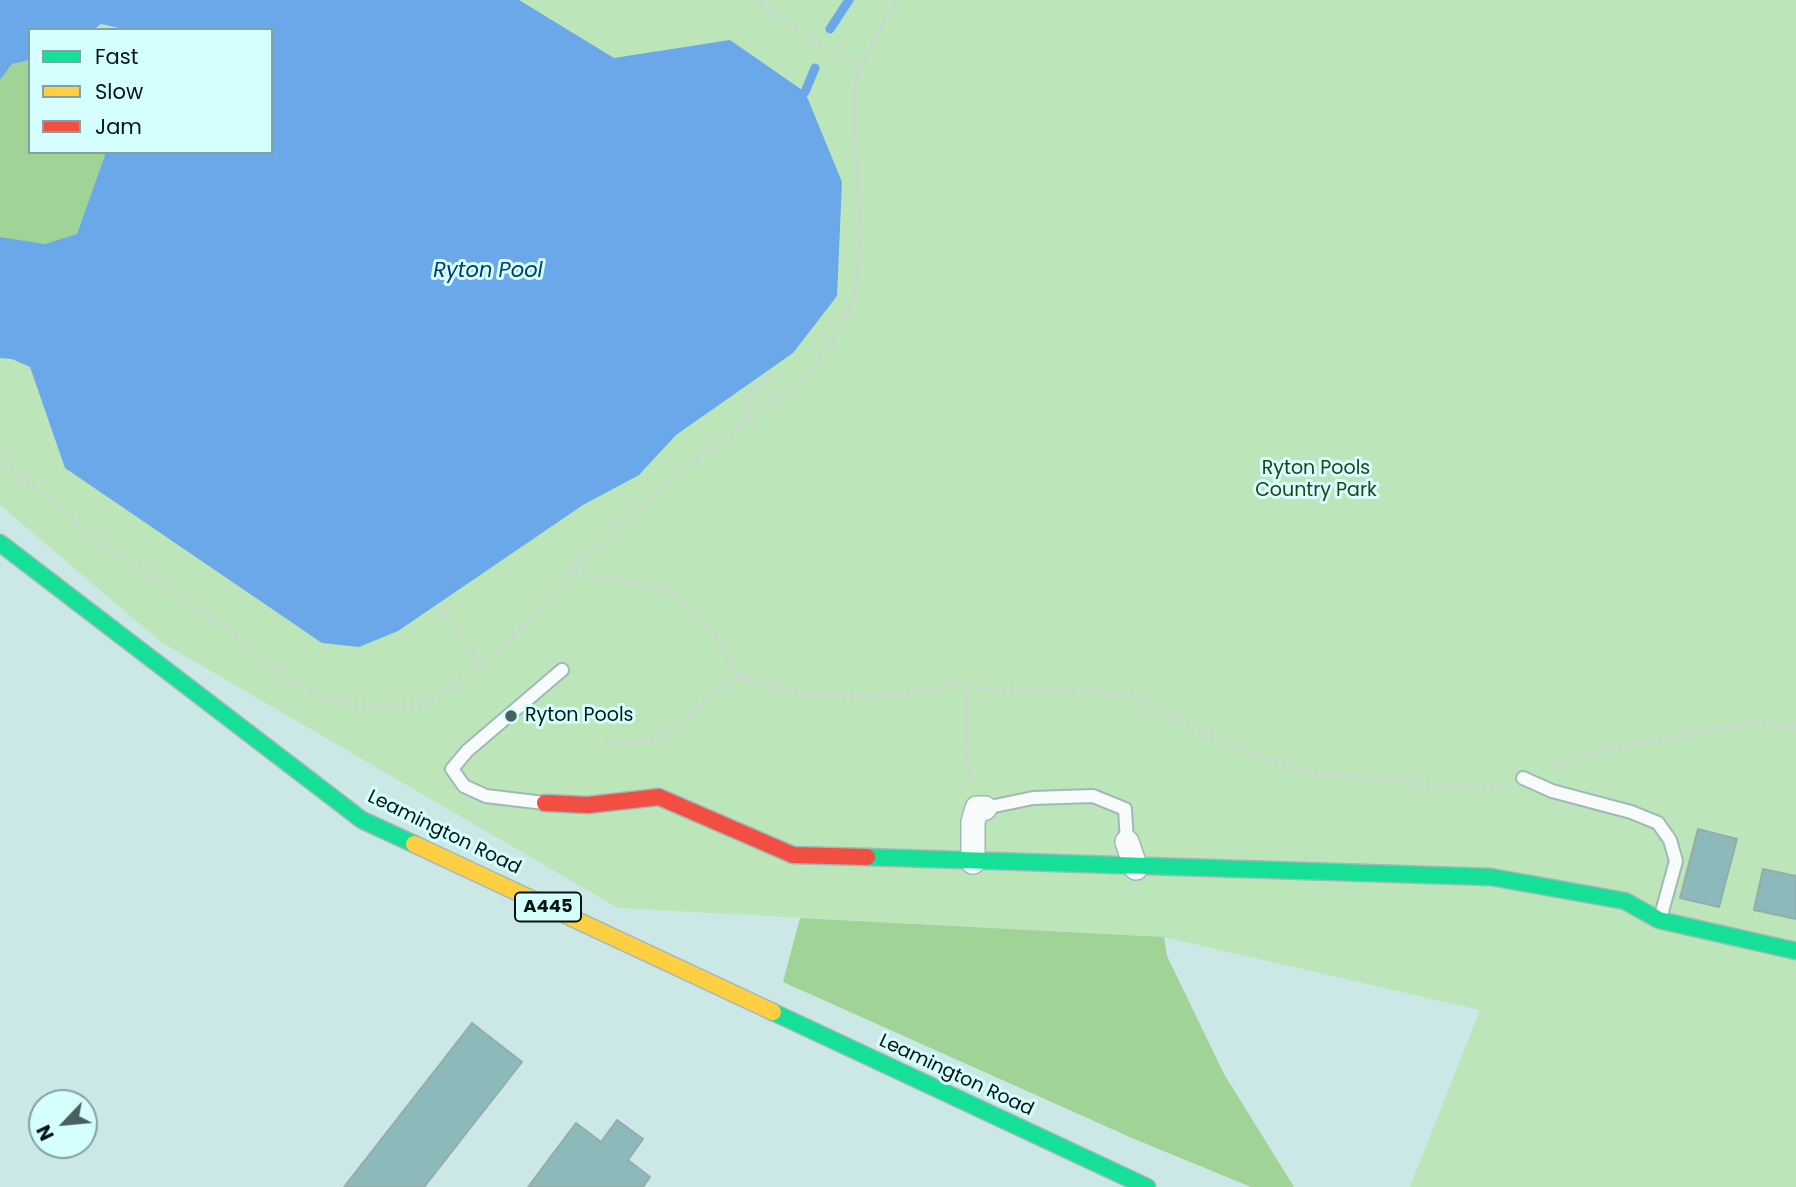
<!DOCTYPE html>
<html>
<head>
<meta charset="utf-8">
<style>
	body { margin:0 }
	#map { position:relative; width:1796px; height:1187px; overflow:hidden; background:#cbe8e7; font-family:Poppins,sans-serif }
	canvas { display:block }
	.legend { position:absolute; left:28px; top:28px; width:245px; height:126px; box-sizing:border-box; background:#d5fffe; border:2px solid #81a2a1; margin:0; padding:9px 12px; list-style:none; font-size:21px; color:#031616 }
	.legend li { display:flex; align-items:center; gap:14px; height:35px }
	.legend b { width:35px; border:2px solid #81a2a1 }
	.north { position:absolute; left:28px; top:1089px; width:70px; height:70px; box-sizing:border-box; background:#d5fffe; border:2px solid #81a2a1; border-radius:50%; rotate:244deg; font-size:19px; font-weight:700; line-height:28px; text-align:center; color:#031616 }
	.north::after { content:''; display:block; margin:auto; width:24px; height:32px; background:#49605f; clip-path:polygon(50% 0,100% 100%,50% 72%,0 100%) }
</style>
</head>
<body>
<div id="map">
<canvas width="1796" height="1187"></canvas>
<ul class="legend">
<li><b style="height:9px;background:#16e098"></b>Fast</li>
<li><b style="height:9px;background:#ffcf43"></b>Slow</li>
<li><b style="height:9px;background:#f24e42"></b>Jam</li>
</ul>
<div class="north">N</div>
</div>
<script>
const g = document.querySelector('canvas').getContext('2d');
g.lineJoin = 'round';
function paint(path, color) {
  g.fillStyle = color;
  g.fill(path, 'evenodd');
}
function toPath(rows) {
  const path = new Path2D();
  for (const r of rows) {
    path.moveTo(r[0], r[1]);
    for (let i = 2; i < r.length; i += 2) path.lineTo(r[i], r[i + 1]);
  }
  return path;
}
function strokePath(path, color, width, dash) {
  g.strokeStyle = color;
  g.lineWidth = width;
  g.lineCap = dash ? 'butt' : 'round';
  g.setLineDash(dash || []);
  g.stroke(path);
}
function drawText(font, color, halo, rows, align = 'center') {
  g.font = font + ' Poppins,sans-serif';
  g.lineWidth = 6;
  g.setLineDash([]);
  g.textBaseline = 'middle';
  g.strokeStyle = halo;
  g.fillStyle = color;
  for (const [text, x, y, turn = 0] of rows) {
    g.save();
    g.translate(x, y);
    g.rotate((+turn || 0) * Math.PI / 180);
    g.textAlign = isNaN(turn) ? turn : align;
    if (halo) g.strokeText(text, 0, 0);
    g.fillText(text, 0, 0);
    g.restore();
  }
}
paint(toPath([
	[0,0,1796,0,1796,1187,1410,1187,1480,1010,1164,937,618,908,161,642,0,505],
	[30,30,271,30,271,152,30,152]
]), '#bce6b9');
paint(toPath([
	[30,60,30,152,106,152,77,234,45,244,0,237,0,80,12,64],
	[800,918,1164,937,1167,956,1224,1074,1294,1187,1251,1187,1132,1138,783,982]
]), '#a0d396');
paint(toPath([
	[0,0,519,0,614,58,730,40,805,92,842,182,837,296,793,353,676,435,639,475,583,505,398,631,359,647,322,643,65,468,30,367,12,359,0,358,0,237,45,244,77,234,106,152,271,152,271,30,128,30,101,24,93,30,30,30,30,60,12,64,0,80]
]), '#6aa8ea');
strokePath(toPath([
	[830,29,849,0],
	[805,92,815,68]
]), '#6aa8ea', 9);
const building = toPath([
	[1698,829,1737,839,1719,907,1680,898,1698,829],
	[1763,869,1796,876,1796,919,1754,910,1763,869],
	[472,1023,522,1062,424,1187,344,1187,472,1023],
	[617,1120,643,1139,628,1160,650,1177,643,1187,528,1187,576,1123,601,1142,617,1120]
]);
paint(building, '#8cbaba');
strokePath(building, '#96acac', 2);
const lane = toPath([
	[1523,778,1552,791,1631,812,1658,823,1670,840,1676,861,1660,919],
	[544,803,486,796,464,786,452,769,467,751,562,670],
	[985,808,1033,798,1093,796,1125,809,1127,842]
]);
const street = toPath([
	[1127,842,1136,868],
	[973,862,973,822,977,808,985,808]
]);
const fast = toPath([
	[0,543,362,820,414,844],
	[867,857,1491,877,1625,901,1659,920,1796,951],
	[773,1012,1147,1187]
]);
const slow = toPath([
	[414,844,773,1012]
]);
const jam = toPath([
	[545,803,588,805,659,797,793,855,867,857]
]);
strokePath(lane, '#a1b8b7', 16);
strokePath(street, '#a1b8b7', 26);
strokePath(fast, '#a1b8b7', 19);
strokePath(slow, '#a1b8b7', 19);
strokePath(jam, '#a1b8b7', 19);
strokePath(toPath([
	[755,0,859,70],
	[746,418,750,394,772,370],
	[0,459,111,549,229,629,280,671,317,695,356,704,422,704,455,685,518,631,571,571,666,589,693,609,716,636,731,668,740,677,801,694,879,697,950,686,1100,692,1132,696,1247,753,1303,771,1444,786,1478,788,1506,785],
	[571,570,657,489,811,371,837,330,854,297,861,238,853,102,859,70,896,0],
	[440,607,480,664],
	[968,687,965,749,972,783],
	[604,739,624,745,653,739,675,728,713,694,740,677],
	[1551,769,1594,752,1685,734,1758,722,1796,729]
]), '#ccd4d4', 4.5, [3.5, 3.5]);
strokePath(lane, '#f7fcfb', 12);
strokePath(street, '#f7fcfb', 23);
strokePath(fast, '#16e098', 16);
strokePath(slow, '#ffcf43', 16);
strokePath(jam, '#f24e42', 16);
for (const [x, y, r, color] of [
	[511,716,7,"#49605f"]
]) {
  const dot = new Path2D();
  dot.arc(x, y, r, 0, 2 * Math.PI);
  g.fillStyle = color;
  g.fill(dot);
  strokePath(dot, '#d5fffe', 2.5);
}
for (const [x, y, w] of [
	[548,907,66]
]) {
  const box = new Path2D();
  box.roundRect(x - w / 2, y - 14.5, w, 29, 5);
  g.fillStyle = '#d5fffe';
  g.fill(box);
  strokePath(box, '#031616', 2);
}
drawText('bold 18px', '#031616', null, [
	["A445",548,907]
]);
drawText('19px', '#254014', '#d5fffe', [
	["Ryton Pools",1316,469],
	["Country Park",1316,491]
]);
drawText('19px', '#031616', '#d5fffe', [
	["Ryton Pools",525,716]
], 'left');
drawText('19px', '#031616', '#d5fffe', [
	["Leamington Road",444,833,26],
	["Leamington Road",956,1076,25]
]);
drawText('italic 21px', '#033a74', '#d5fffe', [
	["Ryton Pool",488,272]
]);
</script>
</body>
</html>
